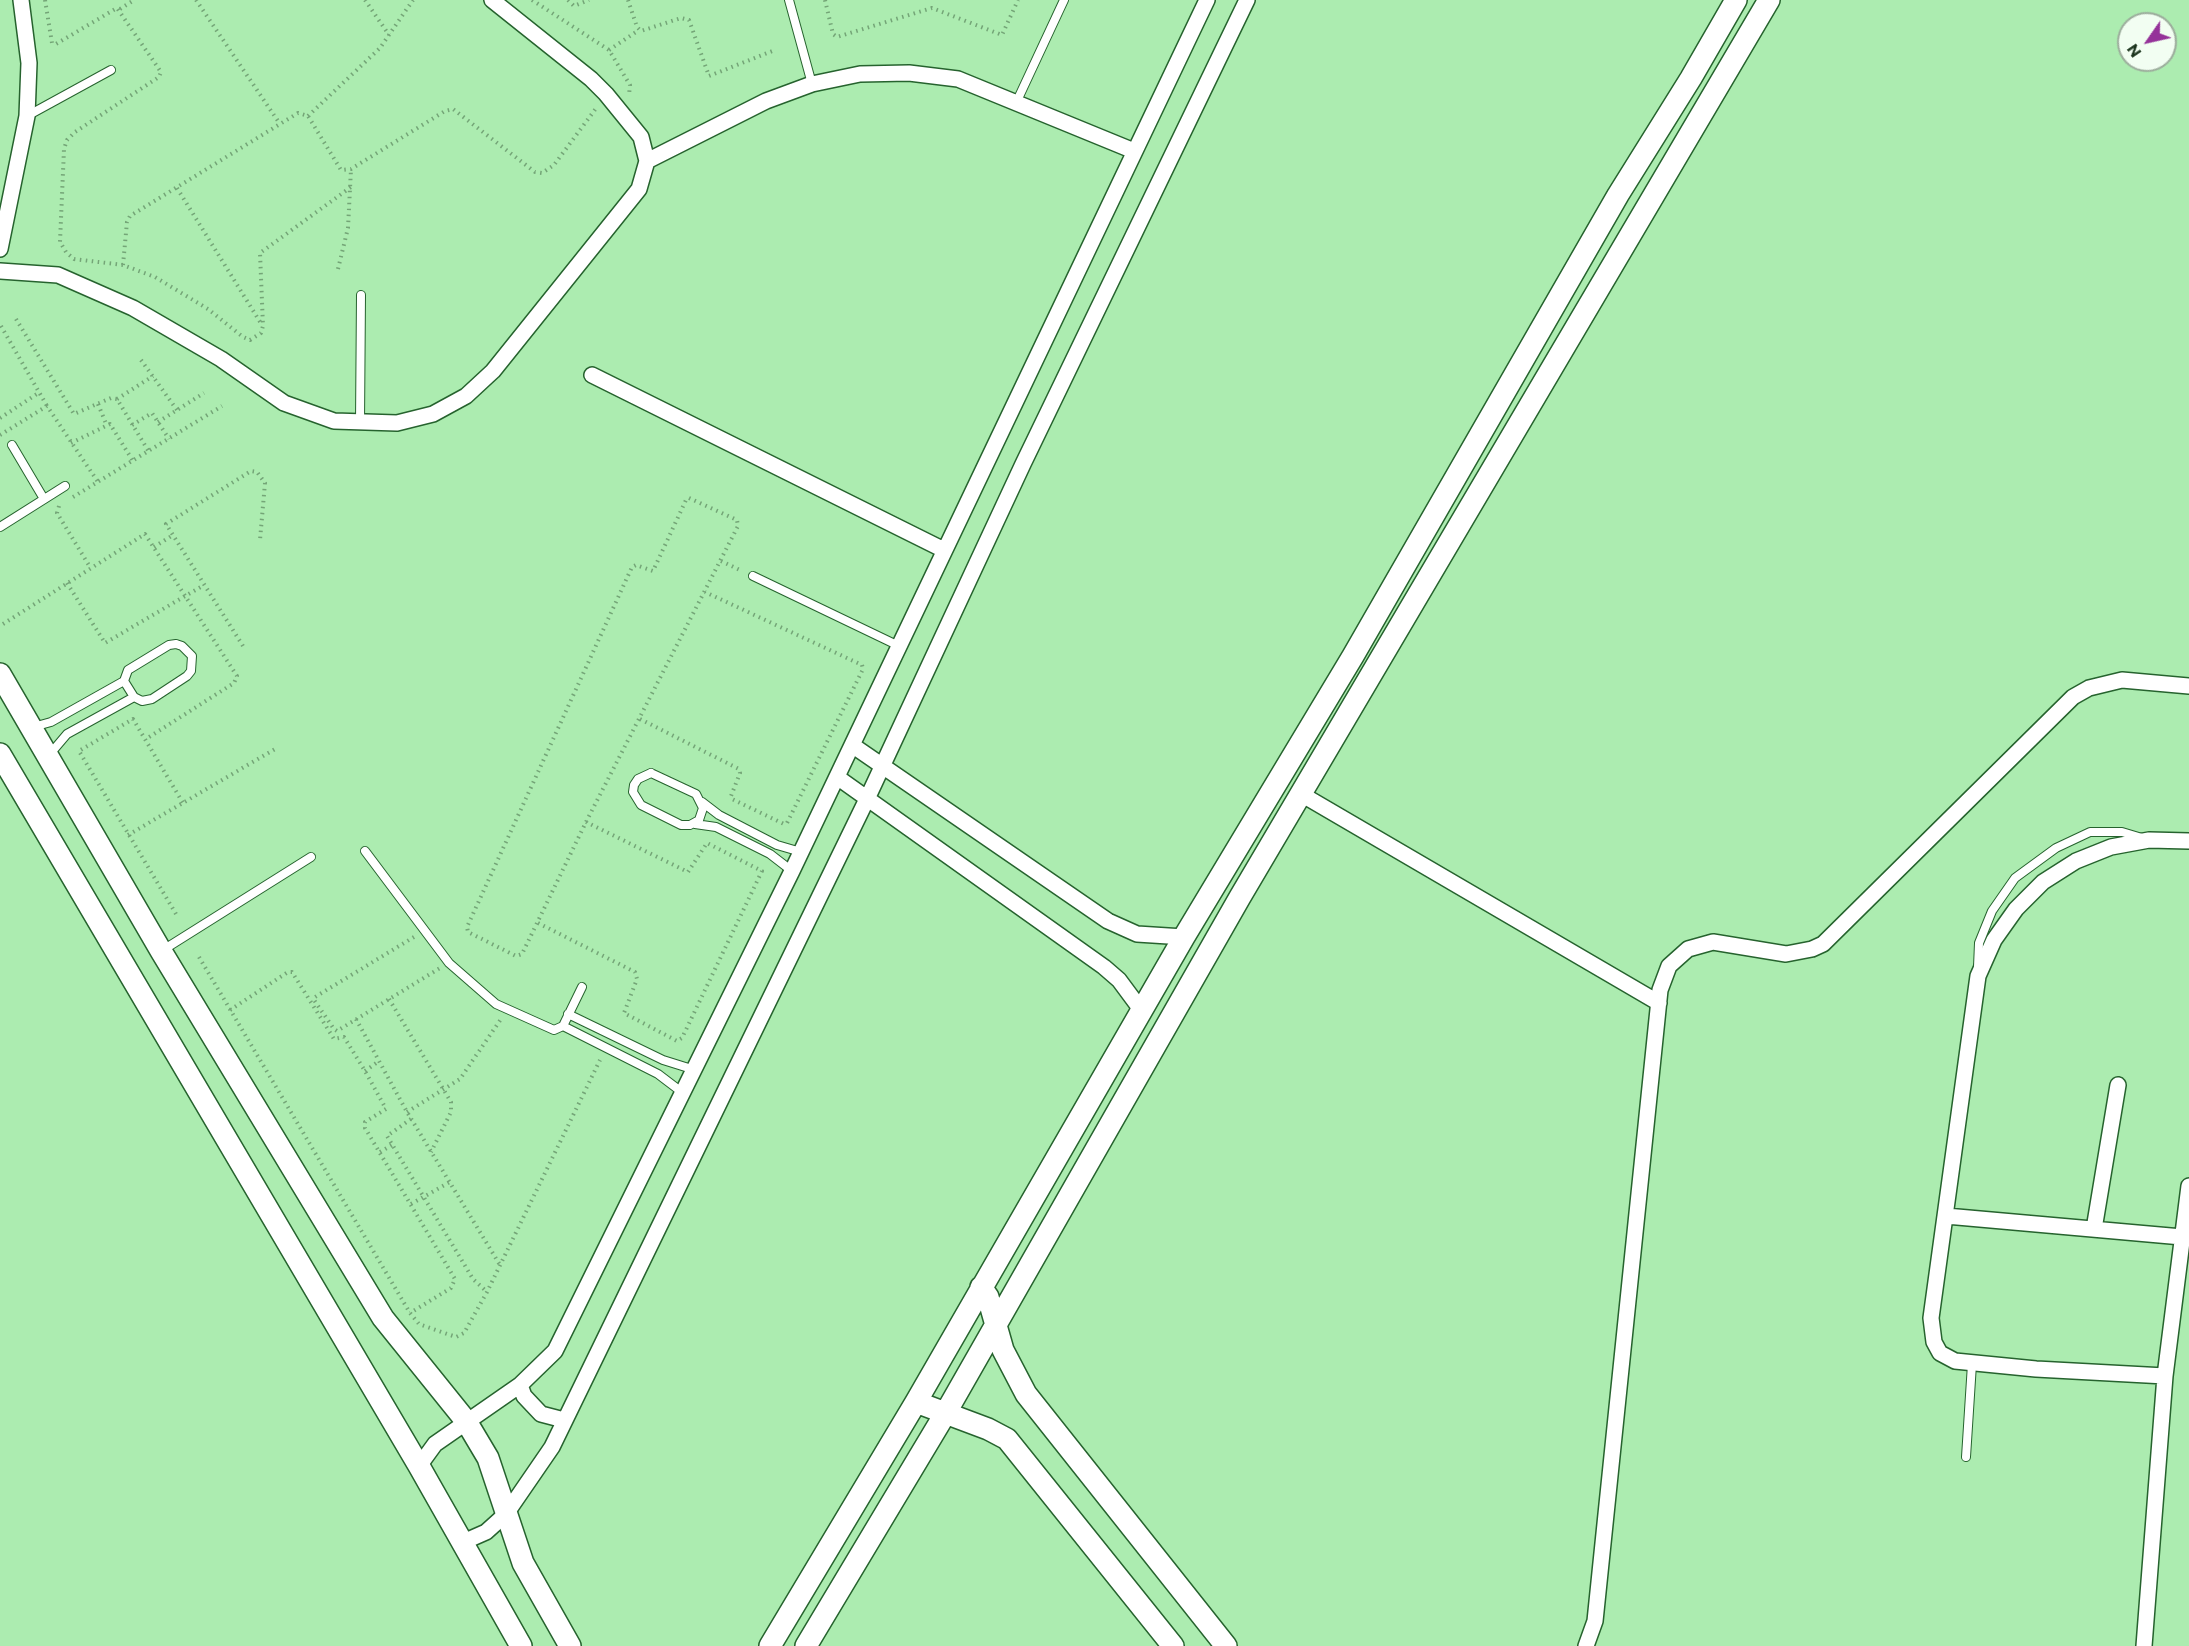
<!DOCTYPE html>
<html>
<head>
<meta charset="utf-8">
<style>
	body { margin:0 }
	#map { position:relative; width:2189px; height:1646px; overflow:hidden; background:#acecb0; font-family:Commissioner,sans-serif }
	canvas { display:block }
	.north { position:absolute; left:2117px; top:12px; width:60px; height:60px; box-sizing:border-box; background:#f2fef2; border:2px solid #9cad9c; border-radius:50%; rotate:236deg; font-size:16px; font-weight:700; line-height:24px; text-align:center; color:#1a331c }
	.north::after { content:''; display:block; margin:auto; width:21px; height:27px; background:#953299; clip-path:polygon(50% 0,100% 100%,50% 72%,0 100%) }
</style>
</head>
<body>
<div id="map">
<canvas width="2189" height="1646"></canvas>
<div class="north">N</div>
</div>
<script>
const g = document.querySelector('canvas').getContext('2d');
g.lineJoin = 'round';
function toPath(rows) {
  const path = new Path2D();
  for (const r of rows) {
    path.moveTo(r[0], r[1]);
    for (let i = 2; i < r.length; i += 2) path.lineTo(r[i], r[i + 1]);
  }
  return path;
}
function strokePath(path, color, width, dash) {
  g.strokeStyle = color;
  g.lineWidth = width;
  g.lineCap = dash ? 'butt' : 'round';
  g.setLineDash(dash || []);
  g.stroke(path);
}
const lane = toPath([
	[789,0,812,84],
	[1016,103,1064,0],
	[27,116,111,70],
	[360,422,361,295],
	[12,445,44,499],
	[0,527,65,486],
	[753,576,899,646],
	[176,644,182,646,192,656,191,671,187,676,152,699,142,701,134,697,124,681,128,670,169,645,176,644],
	[33,727,51,722,124,681],
	[50,754,67,734,134,697],
	[651,773,696,794,703,808,699,820,690,825,681,825,641,805,633,792,634,785,638,779,651,773],
	[702,802,719,815,777,845,801,852],
	[695,824,716,827,770,854,792,871],
	[365,851,449,963,496,1004,554,1030,563,1026,582,987],
	[163,950,311,857],
	[1978,967,1979,943,1992,911,2015,878,2056,848,2090,832,2122,832,2142,838],
	[568,1014,663,1060,695,1070],
	[563,1026,658,1074,683,1093],
	[1966,1457,1972,1364]
]);
const street = toPath([
	[647,161,766,101,812,84,860,74,909,73,958,79,1134,151],
	[0,249,27,116,29,63,21,0],
	[0,271,58,275,133,308,221,359,284,403,334,421,397,423,433,414,466,396,493,371,639,189,647,161,641,137,606,94,591,79,492,0],
	[592,375,944,550],
	[852,745,1108,921,1137,934,1184,937],
	[837,777,1104,967,1119,980,1142,1011],
	[1301,794,1659,1003],
	[1946,1216,2182,1237],
	[2094,1229,2118,1085],
	[2165,1376,2036,1369,1955,1361,1940,1353,1934,1342,1931,1318,1978,976,1994,940,2016,909,2043,882,2076,861,2111,847,2149,840,2189,841],
	[520,1385,524,1396,541,1414,564,1420],
	[419,1466,435,1444,520,1385,555,1351,792,871,1207,0],
	[461,1543,486,1532,506,1514,552,1447,867,799,1023,464,1247,0],
	[1586,1646,1595,1621,1660,990,1669,966,1688,949,1713,942,1786,954,1812,949,1823,944,2073,697,2089,688,2122,680,2189,686],
	[2144,1646,2165,1376,2189,1186]
]);
const secondary = toPath([
	[0,674,161,951,383,1318,466,1421,488,1458,523,1563,570,1646],
	[0,754,419,1466,521,1646],
	[981,1287,988,1297,1003,1350,1026,1394,1226,1646],
	[916,1402,988,1429,1007,1439,1173,1646],
	[770,1646,916,1402,1184,937,1353,656,1618,195,1691,78,1736,0],
	[806,1646,945,1414,1240,897,1769,0]
]);
strokePath(lane, '#26632e', 10);
strokePath(street, '#26632e', 18);
strokePath(secondary, '#26632e', 24);
strokePath(toPath([
	[45,0,52,43,56,44,117,8,161,72,159,77,75,132,67,140,64,149,60,242,66,252,74,259,123,265,155,277,208,309,243,337,250,340,261,333,263,326,260,253,351,187],
	[196,0,280,124],
	[365,0,389,35],
	[532,0,609,50,630,85,629,95],
	[568,0,574,6,589,0],
	[628,0,637,27,641,31,681,18,689,20,709,76,775,50],
	[825,0,833,34,837,37,932,8,1002,35,1018,0],
	[120,9,134,0],
	[609,50,639,30],
	[308,116,380,48,413,0],
	[177,188,262,325],
	[123,265,127,222,130,216,298,113,308,116,341,170,351,169,445,111,453,109,535,172,542,173,554,165,597,107],
	[338,269,348,228,351,169],
	[16,319,74,414,111,398,117,399,149,452],
	[1,326,47,406],
	[141,360,177,410],
	[117,399,153,376],
	[98,404,107,426],
	[0,418,40,392],
	[158,422,204,393],
	[132,425,152,413,169,439],
	[0,435,47,406,98,482],
	[71,443,110,424,133,461],
	[73,497,222,406],
	[689,498,737,520,738,526,586,822,522,954,516,956,468,932,467,927,632,567,636,565,653,571,686,500,689,498],
	[59,506,57,513,90,567],
	[154,547,173,535],
	[721,561,742,571],
	[67,583,105,643,204,585],
	[3,624,145,534,237,676,234,683,146,739],
	[243,646,166,524,251,471,257,472,265,483,260,540],
	[640,719,739,769,740,773,731,796,732,799,784,824,787,823,863,669,862,665,705,592],
	[128,835,275,749],
	[176,914,79,751,133,719,183,803],
	[538,923,635,972,637,979,624,1013,677,1041,682,1038,762,871,707,843,688,872,586,822],
	[414,937,315,997,314,1000,334,1029,337,1031,440,968],
	[199,957,410,1313,419,1324,456,1337,464,1333,487,1292,600,1060],
	[389,999,451,1102,451,1112,431,1152],
	[230,1010,288,972,292,972,334,1039,344,1037,365,1071,386,1109,365,1122,365,1128,455,1279,451,1288,410,1313],
	[356,1019,407,1112,500,1265],
	[365,1071,379,1061],
	[407,1112,460,1079,501,1019],
	[411,1119,387,1136,473,1279,487,1292],
	[380,1152,392,1145],
	[411,1204,450,1182]
]), '#74a577', 4, [1.5, 4.5]);
strokePath(lane, '#fff', 8);
strokePath(street, '#fff', 15);
strokePath(secondary, '#fff', 21);
</script>
</body>
</html>
